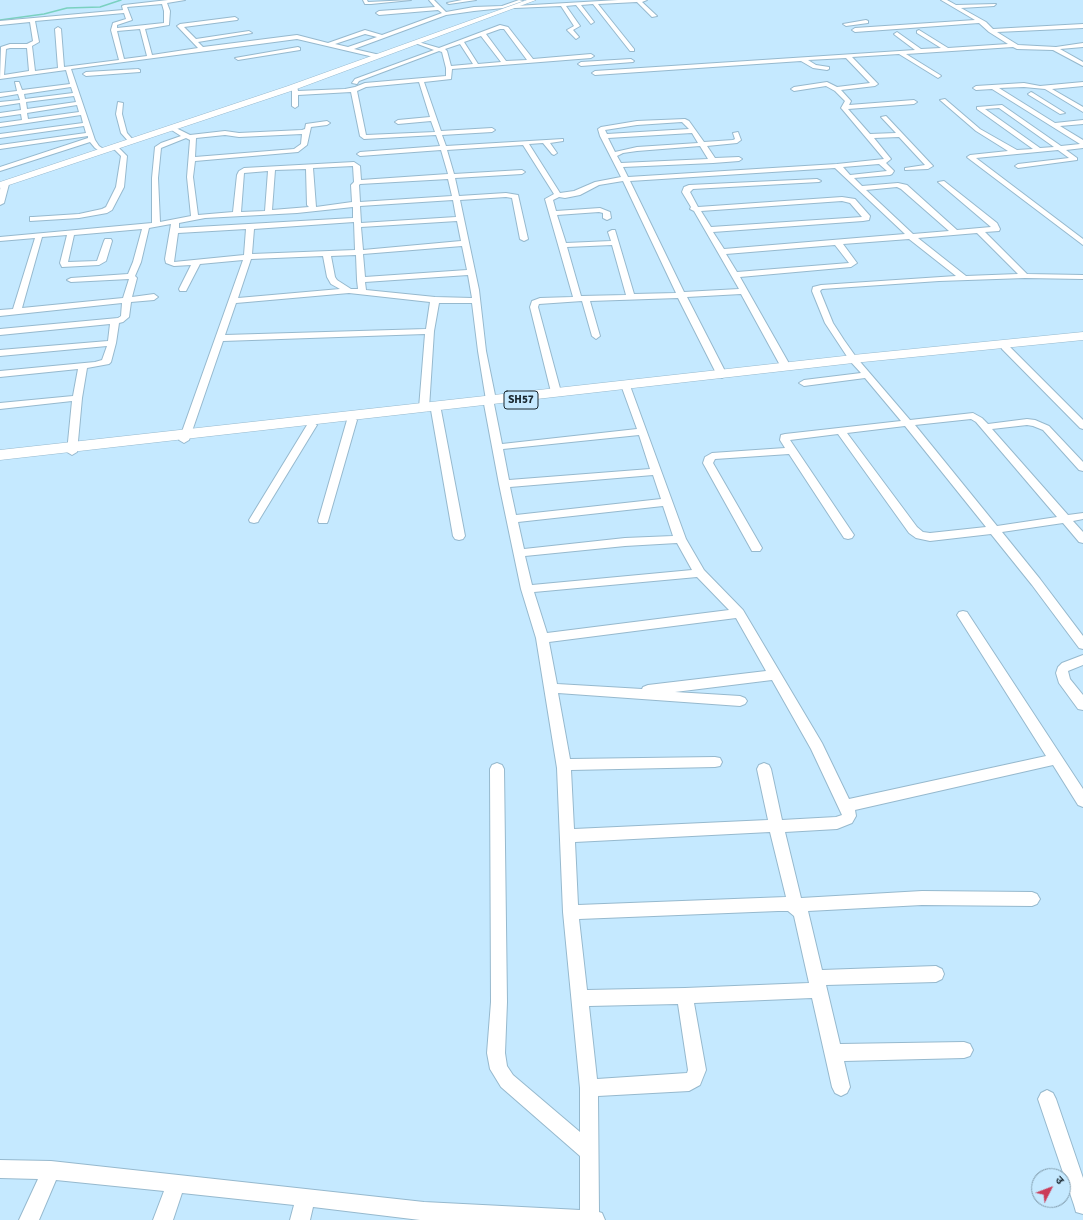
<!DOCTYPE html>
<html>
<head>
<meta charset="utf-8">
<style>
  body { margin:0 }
  #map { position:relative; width:1083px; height:1220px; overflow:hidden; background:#c5e9ff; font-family:Signika,"Noto Sans Devanagari",sans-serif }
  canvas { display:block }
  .north { position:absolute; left:1031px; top:1168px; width:40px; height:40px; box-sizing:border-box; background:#c5e9ff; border:1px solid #809bac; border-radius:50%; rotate:48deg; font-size:11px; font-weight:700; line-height:16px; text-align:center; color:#19272f }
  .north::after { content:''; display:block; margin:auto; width:14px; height:18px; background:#cb3b58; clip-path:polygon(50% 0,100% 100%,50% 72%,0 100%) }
</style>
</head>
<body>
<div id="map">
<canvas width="1083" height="1220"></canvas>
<div class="north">उ</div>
</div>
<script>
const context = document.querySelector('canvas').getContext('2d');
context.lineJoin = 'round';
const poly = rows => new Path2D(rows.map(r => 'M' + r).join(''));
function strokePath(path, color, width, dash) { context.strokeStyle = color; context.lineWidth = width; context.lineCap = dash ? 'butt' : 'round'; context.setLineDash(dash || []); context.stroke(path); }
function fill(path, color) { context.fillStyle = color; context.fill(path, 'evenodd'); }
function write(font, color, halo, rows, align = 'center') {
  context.font = font + ' Signika,sans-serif'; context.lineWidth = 4; context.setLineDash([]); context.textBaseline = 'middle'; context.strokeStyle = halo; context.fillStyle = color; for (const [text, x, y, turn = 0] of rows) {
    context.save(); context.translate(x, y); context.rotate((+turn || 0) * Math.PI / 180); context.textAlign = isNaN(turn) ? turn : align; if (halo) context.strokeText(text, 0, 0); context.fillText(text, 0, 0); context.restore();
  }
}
strokePath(poly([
  [0,20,44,14,67,8,100,7,121,0]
]), '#7ad1c0', 1.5);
const minor = poly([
  [168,0,185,0,167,3,170,11,169,25,145,29,152,55,198,48,178,27,177,26,180,24,235,17,238,19,237,20,184,27,196,39,249,31,252,33,198,42,203,47,297,35,328,43,365,30,382,35,442,13,438,10,379,15,376,13,379,11,435,7,429,0,434,0,446,12,474,7,502,6,519,0,523,1,503,8,474,11,446,15,354,49,380,55,381,56,378,58,297,39,71,69,95,140,99,146,105,150,105,152,101,152,95,148,90,142,0,171,0,167,88,138,88,136,0,149,0,145,86,133,84,126,0,138,0,134,83,123,81,115,0,127,0,123,22,120,21,114,0,117,0,113,21,110,20,103,0,106,0,102,20,100,18,94,0,97,0,93,17,91,15,82,19,82,22,90,70,84,66,70,0,79,1,47,10,44,27,44,33,41,30,22,0,25,0,21,123,10,122,6,124,5,168,0],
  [162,4,164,11,164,23,117,28,117,25,132,20,127,7,162,4],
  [124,13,126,19,113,23,111,30,119,60,64,67,61,29,58,27,55,29,58,68,35,71,32,46,39,42,35,21,124,13],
  [140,29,147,56,124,59,117,31,140,29],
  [365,34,377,37,348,47,335,44,365,34],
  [10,48,27,48,29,71,4,75,6,49,10,48],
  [71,87,73,93,25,99,24,94,71,87],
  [74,96,76,102,27,109,26,102,74,96],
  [77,105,79,112,28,119,27,113,77,105],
  [363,0,367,0,368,2,411,0,371,4,365,4,363,0],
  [462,0,476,0,449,4,447,3,462,0],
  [618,0,647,0,642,2,657,16,652,17,637,2,598,4,634,49,634,51,630,51,593,4,581,5,594,22,591,24,576,5,566,6,580,26,573,30,579,37,576,39,567,30,574,26,561,6,515,8,513,7,515,6,618,0],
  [941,0,947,0,956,5,996,4,994,6,961,8,986,22,993,29,1083,24,1083,28,997,32,1018,45,1056,47,1083,43,1083,47,1060,49,1083,62,1083,66,1053,50,1017,49,1013,47,906,54,940,75,941,76,938,78,899,54,852,57,878,84,875,86,841,90,851,101,849,105,914,100,917,102,914,104,848,109,870,134,896,133,881,117,886,116,933,166,928,169,905,170,905,168,925,165,899,137,874,138,891,159,886,163,894,171,892,174,890,175,854,178,862,186,898,183,907,185,957,230,991,227,938,182,944,181,997,223,1000,229,999,231,985,232,1027,274,1083,275,1083,279,1025,278,939,281,822,289,820,291,833,323,844,340,856,357,910,420,973,413,982,418,988,424,1027,419,1035,420,1049,426,1083,462,1083,471,1079,470,1043,430,1033,426,1027,425,992,429,1068,515,1083,513,1083,519,1073,521,1083,532,1083,543,1079,542,1063,523,1002,532,1040,579,1083,636,1083,649,1079,648,1032,585,991,534,930,541,916,538,909,533,838,434,790,440,854,535,852,538,848,539,844,538,789,454,715,459,713,463,762,548,760,551,752,551,703,463,705,457,712,453,785,448,780,440,781,435,785,434,901,421,865,378,804,386,799,383,804,380,861,373,850,361,825,323,812,291,813,287,821,285,956,276,909,239,843,244,857,263,851,267,740,277,791,367,786,370,781,367,741,294,687,297,727,375,722,378,717,375,678,298,590,301,600,336,596,339,592,336,582,301,539,304,538,307,561,392,556,395,551,392,530,307,532,301,540,298,573,297,545,199,554,194,523,145,447,150,454,174,522,170,525,172,522,174,455,178,459,196,506,193,518,195,528,239,524,241,520,239,512,198,506,197,460,200,479,290,486,351,496,400,494,404,502,444,637,429,621,385,626,382,629,383,686,539,704,570,743,610,822,743,849,799,1046,756,957,615,959,612,963,611,967,612,1083,789,1083,807,1078,805,1053,765,855,810,856,816,852,823,837,829,785,832,801,898,922,891,1032,892,1037,894,1040,899,1037,904,1032,906,922,905,808,911,822,970,936,966,942,969,944,974,942,979,936,982,826,985,840,1044,964,1042,970,1044,973,1050,970,1056,964,1058,844,1061,850,1087,847,1093,841,1096,835,1093,832,1087,812,998,694,1003,706,1070,700,1085,689,1091,598,1096,599,1212,602,1213,605,1220,420,1220,313,1207,310,1220,290,1220,294,1205,182,1193,173,1220,153,1220,164,1191,56,1180,39,1220,19,1220,38,1179,0,1178,0,1160,51,1161,424,1202,580,1210,580,1156,501,1087,490,1069,487,1053,491,1002,490,769,492,765,497,763,502,765,504,769,507,1002,505,1053,507,1066,513,1075,580,1132,580,1088,563,912,557,768,536,638,521,589,499,484,484,404,486,400,478,351,472,303,439,303,434,331,429,408,427,410,424,411,419,408,425,334,223,341,189,440,184,443,179,440,243,260,200,264,186,291,180,291,179,289,191,265,174,266,166,263,165,259,171,224,149,228,141,262,135,276,137,278,132,297,154,294,158,297,154,300,131,302,129,317,123,322,119,323,116,343,111,362,109,364,87,368,82,398,77,452,72,455,67,452,72,401,0,409,0,403,73,396,78,369,0,377,0,371,95,362,102,360,107,346,0,356,0,350,108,341,110,324,0,335,0,329,118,318,121,316,122,303,0,316,0,310,13,309,35,238,0,241,0,237,152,223,152,178,155,147,161,143,181,136,170,129,170,127,172,126,190,135,225,131,239,133,302,130,305,129,306,124,327,121,330,123,327,125,311,127,307,145,298,152,195,161,193,177,198,215,233,212,237,175,239,171,244,168,354,162,360,166,361,180,448,174,441,150,360,156,357,154,360,152,440,146,436,135,364,139,360,136,351,92,298,95,298,106,295,108,292,106,292,87,297,86,298,91,345,89,355,87,365,83,446,76,446,68,442,52,439,51,359,81,357,84,352,83,355,79,434,50,415,43,415,41,439,48,500,25,508,27,533,59,591,54,594,56,591,58,452,69,451,79,424,82,441,131,492,128,495,130,492,132,442,135,446,146,563,139,563,141,550,143,557,153,554,155,552,154,543,143,529,144,560,193,574,191,595,182,621,177,600,136,598,129,601,127,637,121,685,119,689,121,704,142,733,140,735,139,733,133,738,132,741,140,737,143,707,146,715,158,739,157,742,159,739,161,713,163,623,167,628,177,837,164,884,159,842,109,841,108,845,101,835,91,826,86,794,91,791,89,794,87,827,82,837,87,870,83,846,58,808,60,816,65,829,67,829,69,827,70,813,68,801,61,595,75,592,73,595,71,915,50,895,35,894,34,897,32,921,49,941,48,917,33,917,31,919,30,948,48,1008,44,989,32,979,23,855,32,852,30,855,28,975,20,941,0],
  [500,29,504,29,527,60,506,61,486,34,500,29],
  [481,36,501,62,478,64,464,42,481,36],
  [460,44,473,64,451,66,447,51,445,49,460,44],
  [419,82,430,117,398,120,395,122,398,124,431,121,435,132,366,135,357,91,366,87,419,82],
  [682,122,689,129,607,134,605,130,637,125,682,122],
  [692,133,698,143,637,147,615,152,608,138,692,133],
  [302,134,301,144,294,149,195,157,196,138,225,135,239,137,302,134],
  [186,138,190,140,187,177,191,216,160,222,158,178,161,148,186,138],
  [700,146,708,159,621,163,617,156,623,153,637,151,700,146],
  [879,164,887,171,850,175,843,167,879,164],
  [353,166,354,182,351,185,352,202,316,207,313,168,353,166],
  [835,168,905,234,724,249,713,232,863,221,869,220,870,216,855,199,842,197,698,207,690,192,693,189,819,182,821,181,817,179,689,185,684,187,682,192,691,207,690,209,694,211,739,289,684,292,630,181,835,168],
  [306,169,307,205,309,207,272,210,275,170,306,169],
  [268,171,265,211,241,212,244,173,268,171],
  [448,179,452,196,360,202,359,185,360,184,448,179],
  [623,181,676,293,634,294,615,230,612,230,608,232,611,241,566,243,557,215,599,212,603,213,603,218,607,220,611,218,610,212,600,208,556,211,553,200,559,197,565,198,580,195,599,185,623,181],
  [897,187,901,189,949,231,913,234,866,190,897,187],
  [453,200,456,217,361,223,360,206,453,200],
  [842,201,850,203,862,217,711,227,701,211,842,201],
  [353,207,353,218,179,228,179,223,205,218,297,213,353,207],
  [457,221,461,241,363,250,361,227,457,221],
  [354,222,355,250,252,254,254,229,354,222],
  [142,229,133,262,128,274,71,278,67,280,71,282,129,279,123,298,22,308,42,237,67,235,60,263,62,267,99,265,106,261,112,241,111,239,105,239,104,241,97,261,68,262,74,235,142,229],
  [246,229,244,255,174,262,178,233,246,229],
  [977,233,1018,274,966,276,918,238,977,233],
  [612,245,626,295,581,296,567,247,612,245],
  [835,245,849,263,737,272,726,254,835,245],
  [462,246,467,270,365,277,363,254,462,246],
  [356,255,357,280,358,289,351,289,337,280,335,277,331,256,356,255],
  [323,256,327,277,331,284,340,289,238,298,251,259,323,256],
  [468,275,472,298,435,297,366,290,365,282,468,275],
  [349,293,430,302,426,329,225,335,236,303,349,293],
  [971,419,976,422,1057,517,997,526,915,425,971,419],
  [905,426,986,527,930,533,923,532,917,527,847,433,905,426],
  [639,435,650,469,509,480,503,449,639,435],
  [653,475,661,499,516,515,510,487,653,475],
  [663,506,673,536,625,538,524,549,518,522,663,506],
  [677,543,692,570,532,585,525,556,625,546,677,543],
  [697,577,729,610,547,633,534,592,697,577],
  [736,618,766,671,648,685,643,687,642,689,557,684,549,642,736,618],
  [772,680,811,749,842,815,836,817,782,820,771,769,769,765,764,763,759,765,757,769,768,820,574,829,571,770,715,767,720,766,722,762,720,758,715,757,570,759,558,693,740,706,745,704,747,701,745,698,740,696,675,692,772,680],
  [770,832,786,897,578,905,575,842,770,832],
  [778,911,788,911,794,916,809,983,685,988,587,990,579,919,778,911],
  [678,1004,688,1070,687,1073,597,1079,589,1006,678,1004],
  [866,20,868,21,868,23,846,26,843,24,866,20],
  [298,47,300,48,300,50,238,60,235,58,298,47],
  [631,59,634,61,633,62,581,66,578,64,581,62,631,59],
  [138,69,140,70,140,72,86,76,83,74,86,72,138,69],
  [1083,82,1083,86,1052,89,1083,107,1083,112,1045,89,1024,87,999,88,1055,123,1083,120,1083,124,1060,126,1083,140,1083,148,1066,150,1077,158,1077,160,1018,168,1015,166,1018,164,1069,158,1058,150,976,158,1083,239,1083,245,968,158,967,157,970,155,1008,151,976,131,940,100,945,99,980,129,1017,150,1033,149,977,109,977,107,1002,105,1061,146,1080,144,992,89,976,90,973,88,976,86,1024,83,1040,86,1083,82],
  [999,108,1054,147,1040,148,985,109,999,108],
  [1031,92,1033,93,1065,113,1060,114,1029,95,1028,94,1031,92],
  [118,102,123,103,122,114,127,133,134,141,133,142,129,142,121,133,116,114,118,102],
  [113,146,117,146,127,156,124,187,112,210,107,213,79,218,30,221,30,217,33,217,79,214,102,209,106,207,116,187,121,156,113,148,113,146],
  [5,182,9,184,4,203,0,205,0,190,1,184,5,182],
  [1005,344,1008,345,1083,420,1083,429,1080,428,1002,349,1001,347,1005,344],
  [436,407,441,410,465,536,463,539,459,540,455,539,453,536,431,410,436,407],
  [352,417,357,420,328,521,327,523,319,523,318,521,347,420,352,417],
  [312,422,317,425,259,520,258,522,254,523,250,522,249,520,307,425,312,422],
  [1083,655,1083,665,1068,671,1070,679,1083,695,1083,710,1078,709,1059,683,1056,673,1058,667,1062,663,1083,655],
  [1047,1090,1053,1093,1056,1099,1083,1178,1083,1214,1076,1212,1074,1205,1038,1099,1041,1093,1047,1090]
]);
const tertiary = poly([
  [527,0,536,0,294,90,0,188,0,182,288,86,527,0]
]);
const primary = poly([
  [1083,332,1083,340,853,363,0,460,0,450,853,355,1083,332]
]);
strokePath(minor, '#96b9ce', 2);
strokePath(tertiary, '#96b9ce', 1);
strokePath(primary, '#96b9ce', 1);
fill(minor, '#fff');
fill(tertiary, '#fff');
fill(primary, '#fff');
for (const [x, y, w] of [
  [521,400,34]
]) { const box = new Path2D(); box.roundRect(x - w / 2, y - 9, w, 18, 3); context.fillStyle = '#c5e9ff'; context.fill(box); strokePath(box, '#19272f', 1); }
write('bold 11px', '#19272f', null, [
  ["SH57",521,400]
]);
</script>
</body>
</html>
